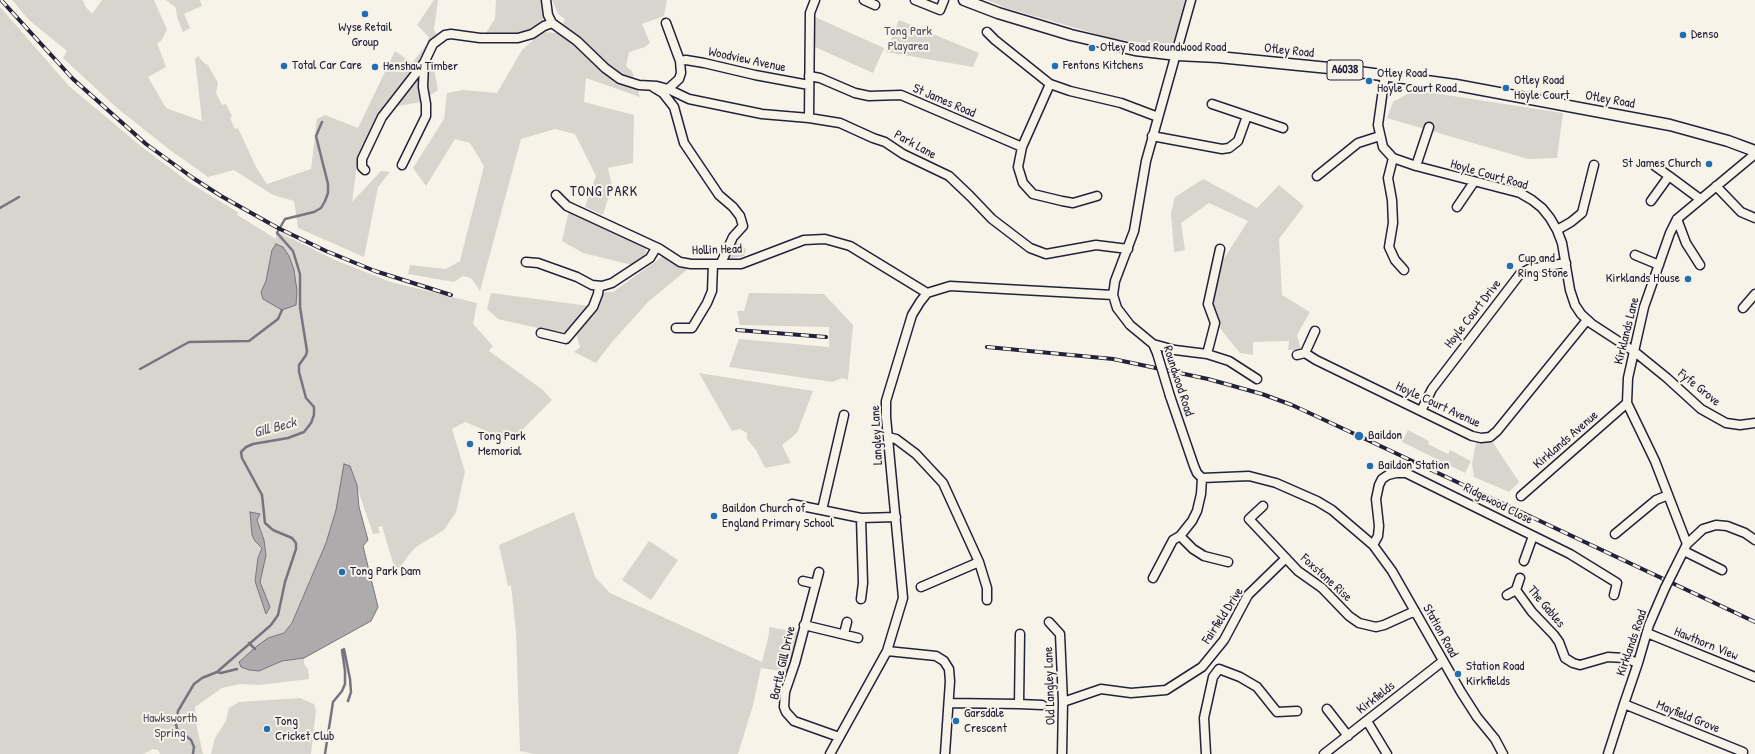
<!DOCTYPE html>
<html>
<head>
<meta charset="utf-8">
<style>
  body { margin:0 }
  canvas { display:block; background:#f7f3e8 }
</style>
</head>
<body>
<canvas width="1755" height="754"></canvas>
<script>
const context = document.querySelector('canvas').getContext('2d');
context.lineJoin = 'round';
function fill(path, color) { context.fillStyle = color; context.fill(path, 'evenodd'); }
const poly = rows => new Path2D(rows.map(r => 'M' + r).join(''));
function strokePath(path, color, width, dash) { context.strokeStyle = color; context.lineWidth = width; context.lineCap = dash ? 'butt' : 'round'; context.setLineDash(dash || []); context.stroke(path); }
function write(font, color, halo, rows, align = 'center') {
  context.font = font + ' "Patrick Hand",sans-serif'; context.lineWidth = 4; context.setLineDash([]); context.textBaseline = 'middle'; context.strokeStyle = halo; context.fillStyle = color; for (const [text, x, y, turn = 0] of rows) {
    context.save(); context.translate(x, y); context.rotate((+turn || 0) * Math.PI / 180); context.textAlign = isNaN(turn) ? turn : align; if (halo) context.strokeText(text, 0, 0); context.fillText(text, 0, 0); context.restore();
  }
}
fill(poly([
  [12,0,83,0,85,6,92,14,102,0,154,0,167,30,161,41,157,43,166,67,148,77,166,108,202,121,195,59,198,56,204,63,208,65,218,83,216,93,222,105,226,104,232,116,230,118,235,129,238,128,256,167,267,184,311,169,317,119,325,115,358,128,395,51,412,63,427,44,429,37,417,25,434,0,438,0,434,29,438,39,418,66,434,69,438,90,421,102,392,107,357,164,352,202,381,171,390,172,378,187,364,257,298,228,294,201,273,195,234,170,208,177,170,150,117,108,63,58,67,51,29,20],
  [166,0,200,0,202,6,184,14,190,28,183,32,177,17,176,8],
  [496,0,542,0,543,19,536,27,517,34,485,34,495,19],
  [552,0,667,0,664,16,642,24,650,43,645,47,629,52,626,66,632,71,640,97,586,78,584,102,634,115,633,163,608,168,612,186,603,215,585,207,596,176,575,134,555,129,521,139,480,291,471,278,463,276,454,282,408,274,410,265,446,269,460,261,484,166,470,143,455,139,426,186,413,168,444,119,447,93,463,90,497,93,522,50,542,32,558,33,565,19,558,14],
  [987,0,1189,0,1177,47,1114,39,1006,8],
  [0,7,69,86,142,147,190,183,239,213,236,214,276,239,276,231,335,260,391,282,477,303,473,324,493,346,489,351,543,390,552,400,518,434,501,437,465,422,452,429,465,472,456,512,444,530,416,547,408,556,396,573,382,526,378,527,380,533,373,534,350,466,326,543,292,623,284,633,268,638,240,662,274,665,282,661,304,658,304,664,308,669,309,679,259,685,240,684,222,688,195,707,197,728,203,754,160,754,158,750,153,749,143,754,0,754],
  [815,17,884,48,873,73,815,47],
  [899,20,979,53,973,67,886,52],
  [1414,90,1563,113,1557,158,1528,159,1387,118,1393,102],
  [1203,179,1257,208,1279,185,1304,206,1279,239,1282,295,1310,312,1297,335,1301,350,1288,350,1289,341,1253,342,1253,355,1240,353,1218,326,1212,299,1223,260,1248,221,1209,203,1181,223,1185,250,1174,252,1171,213,1175,197],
  [569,211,646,247,646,253,643,256,643,259,632,265,583,253,562,241],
  [734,240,746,249,744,256,726,259],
  [663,256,689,268,648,302,612,342,596,363,574,352,580,347,576,334,595,309,604,292,613,292],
  [491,293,589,306,568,332,551,331,498,319,487,309],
  [749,293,824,294,853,325,848,380,842,378,833,382,729,367,739,339,829,347,829,327,740,325,737,311,744,311],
  [699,373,813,391,797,433,782,445,791,463,765,468,756,450,747,439,747,433,740,429,732,431],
  [1408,430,1429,441,1428,444,1448,454,1450,450,1471,461,1465,473,1402,442],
  [1492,441,1519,482,1509,492,1474,477,1472,464,1476,443],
  [574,512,595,577,610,593,762,662,769,634,769,627,798,632,787,672,761,668,753,705,738,754,534,754,520,751,516,632,511,585,508,586,499,545],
  [649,541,678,560,651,600,622,580],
  [300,698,314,704,316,710,311,754,211,754,215,738,226,721,229,708,239,702]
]), '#d8d5cf');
const water = poly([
  [276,244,283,247,289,256,294,270,297,291,296,305,282,310,263,299,261,292,266,281,272,250,276,244],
  [344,464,350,466,357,485,359,507,368,540,363,546,378,607,371,621,304,658,282,661,259,671,249,670,241,667,239,662,257,646,268,638,284,633,292,623,326,543,336,510,344,464],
  [250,512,260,514,257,520,264,540,266,555,260,582,270,607,266,614,255,581,258,558,262,548,255,541,252,535,250,512]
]);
fill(water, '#aeabad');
strokePath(water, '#76747f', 1);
strokePath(poly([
  [0,208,19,197],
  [140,369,189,342,249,341,278,319,282,310],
  [249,643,255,649],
  [344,649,350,679,351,692,348,701],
  [217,672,271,625,278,615,285,582,296,549,296,543,292,538,273,530,265,523,262,495,242,458,241,452,246,447,253,444,288,438,304,432,311,423,314,415,314,407,306,398,299,372,299,365,306,355,307,351,300,307,300,274,293,251,277,233,285,219,314,212,321,208,325,201,328,193,328,184,316,136,322,122],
  [193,754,194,747,191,740,177,729,176,724,178,711,194,684,202,678,217,672,221,673,237,669],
  [325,754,333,702,342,691,345,684,345,671,342,650]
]), '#76747f', 2.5);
const minor = poly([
  [546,0,548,15,552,23],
  [864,0,875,5],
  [915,0,940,10,944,0],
  [987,32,995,40,1050,84,1070,91,1121,103,1158,117],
  [680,61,686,60,704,63,755,75,809,85],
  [1385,75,1378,125,1383,147,1393,158,1416,166,1520,193,1532,200,1542,208,1550,218,1557,230,1562,243,1570,290,1575,305,1581,314,1592,324,1635,352,1667,378,1701,409,1726,423,1740,425,1755,423],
  [809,76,820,78,855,93,869,96,901,95,1022,147],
  [1050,84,1022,147,1018,167,1023,183,1033,194,1062,201,1073,203,1097,196],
  [653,87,663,93,674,107,684,143,719,195,733,207,740,216,743,226,733,237,721,263],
  [668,89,689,99,762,114,809,118,840,123,873,138,885,142,903,154,949,176,970,196,992,219,1030,248,1046,254,1096,245,1128,249],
  [1212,104,1283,128],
  [809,118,810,13,815,0],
  [1152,136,1222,149,1229,148,1238,141,1247,116],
  [1393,158,1388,178,1392,200,1393,223,1389,247,1395,260,1404,270],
  [402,165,426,116,426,104,423,87,424,63,433,44,445,35,451,34,480,38,518,38,532,34,544,26,552,23,577,41,605,68,620,79,639,85,657,86,668,89,679,79,681,73,680,61,666,23],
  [1416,166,1429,127],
  [1655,166,1669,176],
  [365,170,362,167,362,159,382,117,424,63],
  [1317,176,1358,143,1380,136],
  [1716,186,1741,212,1755,218],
  [556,195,567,206,660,249,680,262,691,264,741,264,804,240,825,239,850,246,927,293],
  [1651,201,1669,176,1700,199],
  [1457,207,1474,182],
  [1677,219,1686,243,1700,265],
  [1557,230,1571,222,1582,213,1594,165],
  [1635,255,1659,265],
  [526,262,538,263,577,277,592,285,602,286,612,283,650,258,656,248],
  [1743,308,1755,294],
  [676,328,692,328,707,303,712,291,713,264],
  [541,333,566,339,593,307,598,294,599,286],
  [1153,344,1175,350,1207,354,1229,361,1257,379],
  [1157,353,1153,344,1130,325,1117,308,1113,295,1115,281,1134,231,1146,161,1191,0],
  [1305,353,1316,360,1472,436,1481,438,1490,437,1497,431,1587,320],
  [1207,354,1215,323,1208,304,1220,249],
  [1297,355,1305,353,1315,331],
  [1170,396,1194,466,1197,473,1202,478,1249,476,1276,483,1317,501,1332,510,1373,545,1392,571,1461,692,1477,717,1495,739,1503,754],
  [1421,411,1432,389,1520,274,1529,269,1566,263],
  [888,437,896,439,916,454,943,483,979,562,987,588,987,600],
  [1521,496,1627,403],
  [792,504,861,518,896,517],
  [1263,506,1249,519,1298,571,1322,588,1349,616,1359,623,1376,627,1384,625,1415,611],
  [822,510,844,415],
  [1615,534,1656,500,1668,495],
  [1180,536,1193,549,1204,556,1228,562],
  [1687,544,1655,461,1627,403,1628,378,1644,307,1670,233,1677,219,1755,154],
  [1373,545,1378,536,1379,526,1376,499,1379,485,1382,479,1388,475,1396,473,1406,473,1570,554,1617,583,1614,595],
  [1684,551,1722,570],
  [1524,561,1533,536],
  [819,572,795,663,785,692,784,707,786,712,794,721,839,737],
  [1673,572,1687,544,1703,529,1716,525,1727,526,1745,533,1755,540],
  [1153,578,1173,540,1180,536,1192,521,1197,511,1201,494,1202,478],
  [803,581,816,584],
  [921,587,979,562],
  [1516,590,1532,612,1554,635,1559,642,1565,658,1573,663,1580,665,1608,657,1624,658,1638,663],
  [1507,595,1516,590,1520,578],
  [861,599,863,583,861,518],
  [1049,622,1060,634,1063,702,1062,754],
  [804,625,858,638],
  [1647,633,1755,677],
  [844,634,847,622],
  [887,651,936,656,944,661,949,669,950,681,945,754],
  [1063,702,1101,689,1131,693,1166,690,1202,667,1224,640,1248,595,1286,558],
  [949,703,1019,704,1020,634],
  [1019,704,1042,705],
  [1624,704,1743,752],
  [1327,709,1348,736],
  [1367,721,1387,754],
  [830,754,887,651,903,598,886,417,886,401,912,315,920,302,927,293,950,286,1113,295],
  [1206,754,1204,718,1213,677,1219,669,1240,677,1257,687,1277,712,1297,711],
  [1324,754,1443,661],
  [1608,754,1624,704,1638,663,1649,625,1665,588]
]);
const major = poly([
  [964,0,998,13,1071,35,1135,50,1177,55,1218,57,1329,68,1456,85,1670,125,1728,141,1755,151]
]);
strokePath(minor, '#22223b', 11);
strokePath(major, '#22223b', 13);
strokePath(minor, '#f7f3e8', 8);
strokePath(major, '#f7f3e8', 10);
const rail = poly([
  [1,0,73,79,146,144,193,178,221,196,278,228,326,251,375,271,451,295],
  [737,330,826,337],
  [987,347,1113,359,1208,379,1262,394,1292,405,1359,436,1755,622]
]);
strokePath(rail, '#22223b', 4);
strokePath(rail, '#f7f3e8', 2.5, [8]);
const minorBridge = poly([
  [1157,353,1170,396],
  [1665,588,1673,572]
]);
strokePath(minorBridge, '#22223b', 11, []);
strokePath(minorBridge, '#f7f3e8', 8);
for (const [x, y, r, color] of [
  [365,14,4,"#1f6fb2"],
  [1683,35,4,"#1f6fb2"],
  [1092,48,4,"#1f6fb2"],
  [284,66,4,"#1f6fb2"],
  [1055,66,4,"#1f6fb2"],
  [375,67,4,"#1f6fb2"],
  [1369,81,4,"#1f6fb2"],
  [1506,88,4,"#1f6fb2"],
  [1709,164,4,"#1f6fb2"],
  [1510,266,4,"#1f6fb2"],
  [1688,279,4,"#1f6fb2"],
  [1359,436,5,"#1f6fb2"],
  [470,444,4,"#1f6fb2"],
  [1370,466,4,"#1f6fb2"],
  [714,516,4,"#1f6fb2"],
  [342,572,4,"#1f6fb2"],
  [1458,674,4,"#1f6fb2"],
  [956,721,4,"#1f6fb2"],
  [267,729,4,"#1f6fb2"]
]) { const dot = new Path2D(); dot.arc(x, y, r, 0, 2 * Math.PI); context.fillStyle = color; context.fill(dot); strokePath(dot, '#f7f3e8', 1.5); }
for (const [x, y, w] of [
  [1345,70,36]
]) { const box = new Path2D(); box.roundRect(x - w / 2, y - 10, w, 20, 3); context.fillStyle = '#f7f3e8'; context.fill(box); strokePath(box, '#22223b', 1); }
write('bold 12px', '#22223b', null, [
  ["A6038",1345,70]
]);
write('13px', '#22223b', '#f7f3e8', [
  ["Wyse Retail",365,28,"center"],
  ["Group",365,43,"center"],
  ["Denso",1691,35],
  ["Otley Road Roundwood Road",1100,48],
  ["Total Car Care",292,66],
  ["Fentons Kitchens",1063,66],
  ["Henshaw Timber",383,67],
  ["Otley Road",1377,74],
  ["Hoyle Court Road",1377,89],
  ["Otley Road",1514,81],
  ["Hoyle Court",1514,96],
  ["St James Church",1701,164,"right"],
  ["Cup and",1518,259],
  ["Ring Stone",1518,274],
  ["Kirklands House",1680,279,"right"],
  ["Baildon",1368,436],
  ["Tong Park",478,437],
  ["Memorial",478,452],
  ["Baildon Station",1378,466],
  ["Baildon Church of",722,509],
  ["England Primary School",722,524],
  ["Tong Park Dam",350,572],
  ["Station Road",1466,667],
  ["Kirkfields",1466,682],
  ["Garsdale",964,714],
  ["Crescent",964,729],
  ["Tong",275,722],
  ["Cricket Club",275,737]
], 'left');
write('13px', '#504f60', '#f7f3e8', [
  ["Tong Park",908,32],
  ["Playarea",908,47],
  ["Hawksworth",170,719],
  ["Spring",170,734]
]);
write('13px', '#22223b', '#f7f3e8', [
  ["Otley Road",1289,51,6],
  ["Woodview Avenue",747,60,12],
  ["Otley Road",1610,100,10],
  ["St James Road",944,101,23],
  ["Park Lane",915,145,29],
  ["Hoyle Court Road",1489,175,16],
  ["Hollin Head",717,250,-2],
  ["Hoyle Court Drive",1473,314,-52],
  ["Kirklands Lane",1627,331,-76],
  ["Roundwood Road",1178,381,72],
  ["Fyfe Grove",1699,388,39],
  ["Hoyle Court Avenue",1438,405,25],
  ["Langley Lane",877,435,-93],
  ["Kirklands Avenue",1566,440,-41],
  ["Ridgewood Close",1498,504,27],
  ["Foxstone Rise",1326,578,42],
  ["The Gables",1546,607,50],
  ["Fairfield Drive",1223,616,-57],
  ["Station Road",1440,631,61],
  ["Kirklands Road",1632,643,-71],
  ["Hawthorn View",1706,644,22],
  ["Bartle Gill Drive",783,663,-77],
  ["Old Langley Lane",1050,686,-92],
  ["Kirkfields",1376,698,-38],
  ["Mayfield Grove",1688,717,22]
]);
context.letterSpacing = '1px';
write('14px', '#22223b', '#f7f3e8', [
  ["TONG PARK",604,192]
]);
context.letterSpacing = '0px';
write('italic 14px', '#535263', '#f7f3e8', [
  ["Gill Beck",275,428,-15]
]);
</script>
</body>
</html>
